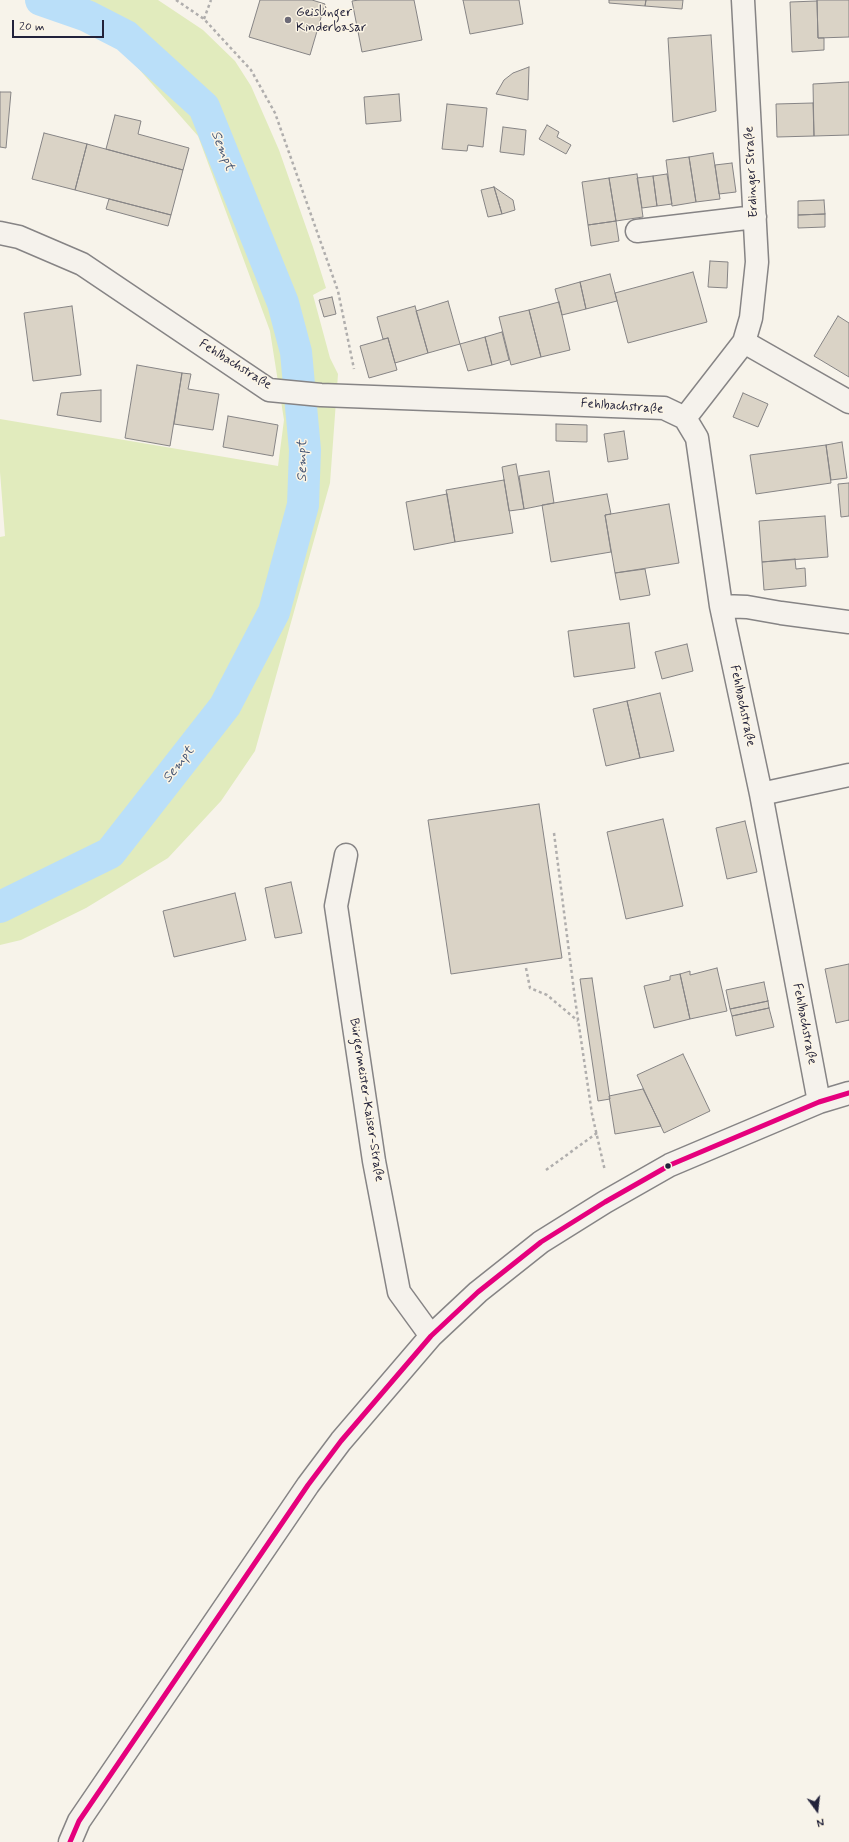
<!DOCTYPE html>
<html>
<head>
<meta charset="utf-8">
<style>
  body { margin:0 }
  #map { position:relative; width:849px; height:1842px; overflow:hidden; background:#f7f3ea; font-family:Mynerve,sans-serif }
  canvas { display:block }
  .north { position:absolute; left:797px; top:1790px; width:40px; height:40px; -webkit-text-stroke:3px #fcf5e5; paint-order:stroke; rotate:165deg; font-size:11px; font-weight:700; line-height:16px; text-align:center; color:#22223b }
  .north::after { content:''; display:block; margin:auto; width:14px; height:18px; background:#22223b; clip-path:polygon(50% 0,100% 100%,50% 72%,0 100%) }
  .scale { position:absolute; left:12px; top:20px; width:92px; height:18px; box-sizing:border-box; border:2px solid #22223b; border-top:0; padding-left:5px; font-size:12px; line-height:14px; white-space:nowrap; color:#22223b; -webkit-text-stroke:3px #fcf5e5; paint-order:stroke }
</style>
</head>
<body>
<div id="map">
<canvas width="849" height="1842"></canvas>
<div class="north">N</div>
<div class="scale">20 m</div>
</div>
<script>
const context = document.querySelector('canvas').getContext('2d');
context.lineJoin = 'round';
function fill(path, color) { context.fillStyle = color; context.fill(path, 'evenodd'); }
const poly = rows => new Path2D(rows.map(r => 'M' + r).join(''));
function strokePath(path, color, width, dash) { context.strokeStyle = color; context.lineWidth = width; context.lineCap = dash ? 'butt' : 'round'; context.setLineDash(dash || []); context.stroke(path); }
function write(font, color, halo, rows, align = 'center') {
  context.font = font + ' Mynerve,sans-serif'; context.lineWidth = 3; context.setLineDash([]); context.textBaseline = 'middle'; context.strokeStyle = halo; context.fillStyle = color; for (const [text, x, y, turn = 0] of rows) {
    context.save(); context.translate(x, y); context.rotate((+turn || 0) * Math.PI / 180); context.textAlign = isNaN(turn) ? turn : align; if (halo) context.strokeText(text, 0, 0); context.fillText(text, 0, 0); context.restore();
  }
}
fill(poly([
  [31,0,158,0,203,30,235,61,251,86,279,150,313,247,326,288,313,295,330,358,338,374,330,483,255,751,221,801,168,858,86,908,21,940,0,945,0,537,5,536,0,472,0,419,278,466,284,420,270,331,198,136,122,50]
]), '#e1ebbd');
strokePath(poly([
  [0,907,110,853,225,706,274,612,303,505,305,450,296,352,283,303,204,107,126,36,87,16,41,0]
]), '#badff9', 32);
const building = poly([
  [260,0,312,0,325,4,310,55,249,37,260,0],
  [359,0,414,0,422,40,362,52,352,1,359,0],
  [463,0,519,0,523,24,470,34,463,0],
  [609,0,646,0,645,6,609,3,609,0],
  [646,0,683,0,682,9,645,6,646,0],
  [817,0,849,0,849,37,818,38,817,0],
  [817,1,818,38,824,38,824,50,792,52,790,2,817,1],
  [711,35,716,111,673,122,668,38,711,35],
  [529,67,528,100,496,94,504,80,513,73,529,67],
  [849,82,849,135,814,136,813,84,849,82],
  [0,92,11,92,6,148,0,147,0,92],
  [399,94,401,121,366,124,364,97,399,94],
  [813,103,814,136,777,137,776,104,813,103],
  [447,104,487,108,483,147,468,145,467,151,442,149,447,104],
  [115,115,141,121,138,134,189,148,183,170,106,149,115,115],
  [547,125,559,132,557,137,571,145,566,154,539,139,547,125],
  [503,127,526,130,524,155,500,152,503,127],
  [44,133,87,144,75,190,32,179,44,133],
  [87,144,183,170,171,215,75,190,87,144],
  [713,153,720,199,696,202,689,157,713,153],
  [689,157,696,202,672,206,666,160,689,157],
  [732,163,736,192,719,194,715,165,732,163],
  [637,174,643,217,616,221,609,178,637,174],
  [667,174,672,204,657,206,653,176,667,174],
  [653,176,657,206,642,208,637,178,653,176],
  [609,178,616,221,588,225,582,182,609,178],
  [494,187,502,214,488,217,481,190,494,187],
  [494,187,513,200,515,210,502,214,494,187],
  [109,199,171,215,168,226,106,209,109,199],
  [824,200,825,214,798,215,798,201,824,200],
  [825,214,825,227,798,228,798,215,825,214],
  [616,221,619,241,591,246,588,225,616,221],
  [710,261,728,262,727,288,708,287,710,261],
  [693,272,707,322,628,343,615,293,693,272],
  [610,274,617,301,586,309,580,282,610,274],
  [580,282,586,309,562,315,555,289,580,282],
  [332,297,336,314,324,317,319,300,332,297],
  [448,301,460,344,428,353,416,311,448,301],
  [559,302,570,350,541,357,529,310,559,302],
  [72,306,81,375,33,381,24,313,72,306],
  [415,306,428,353,395,363,388,338,383,339,377,317,415,306],
  [529,310,541,357,511,365,499,317,529,310],
  [838,316,849,323,849,377,814,356,838,316],
  [502,332,509,360,492,365,485,337,502,332],
  [485,337,492,365,468,371,460,344,485,337],
  [388,338,397,370,369,378,360,346,388,338],
  [137,365,182,373,170,446,125,438,137,365],
  [182,373,191,374,188,389,219,394,213,430,174,424,182,373],
  [101,390,101,422,57,415,61,393,101,390],
  [743,393,768,404,758,427,733,417,743,393],
  [228,416,278,425,273,456,223,447,228,416],
  [556,424,587,425,587,442,556,441,556,424],
  [624,431,628,459,608,462,604,434,624,431],
  [842,442,847,478,831,480,826,445,842,442],
  [826,445,831,483,756,494,750,455,826,445],
  [516,464,524,509,509,511,502,467,516,464],
  [549,471,554,503,524,509,519,476,549,471],
  [504,480,513,533,455,542,446,490,504,480],
  [849,483,849,516,841,517,838,484,849,483],
  [447,494,455,542,414,550,406,502,447,494],
  [607,494,611,514,605,515,611,552,551,562,542,505,607,494],
  [669,504,679,563,615,573,605,515,669,504],
  [825,516,828,557,762,562,759,521,825,516],
  [795,559,796,569,805,568,806,586,764,590,762,562,795,559],
  [645,569,650,595,620,600,615,573,645,569],
  [629,623,635,668,574,677,568,631,629,623],
  [687,644,693,671,662,679,655,652,687,644],
  [660,693,674,751,640,758,627,701,660,693],
  [627,701,640,758,606,766,593,709,627,701],
  [539,804,562,958,451,974,428,820,539,804],
  [663,819,683,906,626,919,607,832,663,819],
  [745,821,757,872,727,879,716,828,745,821],
  [291,882,302,933,275,938,265,888,291,882],
  [235,893,246,940,174,957,163,911,235,893],
  [849,964,849,1021,849,1020,836,1023,825,969,849,964],
  [717,968,727,1011,690,1019,680,974,690,971,690,975,717,968],
  [680,974,690,1019,654,1028,644,986,670,980,670,976,680,974],
  [592,978,610,1099,598,1101,580,979,592,978],
  [764,982,768,1001,730,1009,726,990,764,982],
  [768,1001,769,1008,732,1016,730,1009,768,1001],
  [769,1008,774,1027,736,1036,732,1016,769,1008],
  [683,1054,710,1111,664,1133,637,1075,683,1054],
  [643,1089,661,1126,615,1134,609,1096,643,1089]
]);
fill(building, '#dad3c6');
strokePath(building, '#868485', 1);
const minor = poly([
  [637,231,755,217],
  [0,233,19,237,82,264,269,390,321,395,664,408,685,418,697,438,721,606,761,794,819,1102],
  [744,342,849,402],
  [685,418,744,342,751,318,757,262,743,0],
  [721,606,747,607,781,613,849,622],
  [761,794,849,775],
  [346,855,336,906,374,1161,399,1292,431,1336],
  [70,1842,79,1821,308,1485,341,1441,431,1336,478,1292,541,1242,605,1202,670,1165,819,1102,849,1093]
]);
strokePath(minor, '#868485', 25);
strokePath(poly([
  [176,0,204,19,251,70,275,113,338,291,354,369],
  [204,19,211,0],
  [554,833,575,999,592,1114,605,1171],
  [526,968,530,988,547,995,578,1021],
  [546,1170,597,1133]
]), '#b0aead', 2.5, [3, 3]);
strokePath(minor, '#f5f2ec', 22);
strokePath(poly([
  [70,1842,79,1821,308,1485,341,1441,431,1336,478,1292,541,1242,605,1202,670,1165,819,1102,849,1093]
]), '#e5007d', 5);
for (const [x, y, r, color] of [
  [288,20,4,"#6d6b78"],
  [668,1166,3.5,"#22223b"]
]) { const dot = new Path2D(); dot.arc(x, y, r, 0, 2 * Math.PI); context.fillStyle = color; context.fill(dot); strokePath(dot, '#fcf5e5', 1.5); }
write('13px', '#22223b', '#fcf5e5', [
  ["Geislinger",296,13],
  ["Kinderbasar",296,28]
], 'left');
write('13px', '#22223b', '#fcf5e5', [
  ["Erdinger Straße",752,172,-93],
  ["Fehlbachstraße",235,365,32],
  ["Fehlbachstraße",622,407,4],
  ["Fehlbachstraße",742,706,78],
  ["Fehlbachstraße",804,1024,79],
  ["Bürgermeister-Kaiser-Straße",366,1100,81]
]);
write('italic 14px', '#485876', '#fcf5e5', [
  ["Sempt",222,151,68],
  ["Sempt",303,461,-90],
  ["Sempt",179,765,-52]
]);
</script>
</body>
</html>
